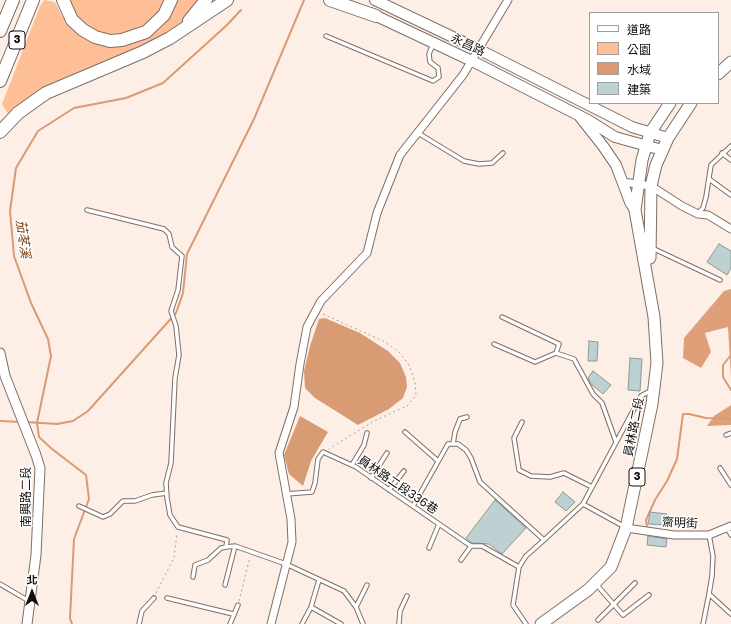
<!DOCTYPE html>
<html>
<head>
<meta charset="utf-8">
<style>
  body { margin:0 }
  #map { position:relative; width:731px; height:624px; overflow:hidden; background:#feefe6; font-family:"Golos Text","Noto Sans TC",sans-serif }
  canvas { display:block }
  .legend { position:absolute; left:589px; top:12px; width:130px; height:92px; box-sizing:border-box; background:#fff; border:1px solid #a19f9d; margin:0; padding:5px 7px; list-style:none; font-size:12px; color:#130e0b }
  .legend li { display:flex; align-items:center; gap:8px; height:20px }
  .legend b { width:20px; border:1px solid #a19f9d }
  .north { position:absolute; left:12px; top:572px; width:40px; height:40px; -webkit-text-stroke:3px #fff; paint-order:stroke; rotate:0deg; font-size:11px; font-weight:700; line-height:16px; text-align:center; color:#130e0b }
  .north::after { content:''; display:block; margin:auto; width:14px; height:18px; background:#130e0b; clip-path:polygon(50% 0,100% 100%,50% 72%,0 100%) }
</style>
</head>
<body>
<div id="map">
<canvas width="731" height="624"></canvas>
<ul class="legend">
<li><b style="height:5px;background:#fff"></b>道路</li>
<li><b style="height:11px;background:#febf97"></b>公園</li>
<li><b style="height:11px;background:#d99b73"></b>水域</li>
<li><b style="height:11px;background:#bed1d2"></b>建築</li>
</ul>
<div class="north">北</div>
</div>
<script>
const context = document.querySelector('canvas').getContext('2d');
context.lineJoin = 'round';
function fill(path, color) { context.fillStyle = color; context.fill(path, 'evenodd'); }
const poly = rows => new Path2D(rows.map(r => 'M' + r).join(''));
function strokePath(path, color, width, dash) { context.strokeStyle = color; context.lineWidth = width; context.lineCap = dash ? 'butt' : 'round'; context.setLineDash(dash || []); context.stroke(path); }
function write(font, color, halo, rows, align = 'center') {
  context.font = font + ' "Golos Text","Noto Sans TC",sans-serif'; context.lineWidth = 3; context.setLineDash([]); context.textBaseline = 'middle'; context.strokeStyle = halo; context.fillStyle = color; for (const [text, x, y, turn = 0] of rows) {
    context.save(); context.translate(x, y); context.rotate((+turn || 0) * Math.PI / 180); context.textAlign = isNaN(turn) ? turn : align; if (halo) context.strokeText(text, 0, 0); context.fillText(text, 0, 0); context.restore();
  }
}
fill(poly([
  [44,0,55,2,63,18,82,37,95,43,109,46,128,44,145,39,163,26,176,0,201,0,183,21,151,42,47,88,8,114,2,104,40,6],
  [68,0,165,0,159,13,150,23,131,33,107,36,96,33,76,18]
]), '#febf97');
fill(poly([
  [731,289,731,378,728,327,705,333,711,352,701,368,683,358,684,338,724,291],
  [731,405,731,425,707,426,714,416]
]), '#dfa079');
fill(poly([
  [325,318,360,333,388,351,400,363,406,377,407,387,403,398,389,409,358,425,315,398,305,388,304,371,310,346,319,319],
  [300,416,328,432,311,461,303,486,289,474,284,455]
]), '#d99b73');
strokePath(poly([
  [731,355,723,365,723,377,731,390],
  [0,421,20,422],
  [26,422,57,424,73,421,88,411,176,313,183,293,187,254,254,119,304,0],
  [647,527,646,520,655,500,667,481,677,459,683,414,689,414,706,418,731,419],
  [72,624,70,618,74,539,89,499,86,475,52,449,39,437,37,423,51,356,48,339,31,303,14,256,10,211,16,168,38,131,74,108,126,98,163,83,227,25,241,10]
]), '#d99b73', 2);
const building = poly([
  [719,244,731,251,731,268,727,275,707,262,719,244],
  [589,341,598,342,597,361,588,361,589,341],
  [630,358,642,359,640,391,628,390,630,358],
  [593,371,611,385,603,394,591,384,588,378,593,371],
  [563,492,575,502,566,511,555,502,563,492],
  [495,500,526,528,502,554,489,544,472,543,466,538,495,500],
  [650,512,667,514,666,525,648,524,650,512],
  [648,536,667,539,666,547,647,545,648,536]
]);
fill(building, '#bed1d2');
strokePath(building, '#889a9a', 1);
const service = poly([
  [326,36,433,81,439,77,438,68,430,62,429,54,433,44],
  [418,133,464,161,479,164,492,163,503,153],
  [722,153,731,160],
  [709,179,731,195],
  [87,210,164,229,169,234,172,247,182,256,178,290,171,311,176,326,179,355,175,378,171,463,166,483,167,498,170,515,178,527,227,540,226,547,221,548,208,560,195,565,193,577],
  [698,213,703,208,706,197,711,165,731,146],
  [652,248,720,280],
  [502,317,559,344,556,353],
  [494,344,535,362,556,353,574,359,593,394,602,403,616,442],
  [522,422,514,438,519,470,531,476,550,477,564,473,592,487],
  [405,432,438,461],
  [726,435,731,433],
  [453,444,455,432,460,419,467,417],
  [352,465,364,445,367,433],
  [720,468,731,485],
  [371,478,387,453],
  [389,490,404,471],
  [286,494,312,492,315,483,318,459,323,452,356,467,471,546,482,546,519,567],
  [583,504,641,396,652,390],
  [79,506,103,517,110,514,123,501,135,501,152,495,167,493],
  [413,506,448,444,458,444,466,450,471,458,480,482,544,540,583,504,625,527],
  [727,528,731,535],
  [709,535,713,556,712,576,709,594,731,614],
  [226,547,235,546,286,564,344,591,356,607,363,624],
  [429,548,439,524],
  [461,560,471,546],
  [0,584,29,601],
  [596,584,623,615,649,595],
  [225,585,235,546],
  [167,598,233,614],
  [311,607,341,624],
  [356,607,367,585],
  [598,620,635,583],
  [139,624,142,611,154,598],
  [230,624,238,605],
  [302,624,311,607,319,580],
  [399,624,400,611,407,596],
  [526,624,513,605,519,567,526,556,544,540],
  [703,624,709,594]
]);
const minor = poly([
  [623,182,651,186,682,206,698,214,708,215,731,229],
  [626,528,674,535,709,535,731,526],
  [271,624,292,542,291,519,279,453,294,407,300,364,307,327,321,301,367,253,377,213,400,155,463,75,508,0]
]);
const tertiary = poly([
  [0,353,5,376,36,455,40,468,36,555,27,624]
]);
const secondary = poly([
  [375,0,478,49,632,127,668,138],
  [370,13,472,61,588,120,615,137,662,150],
  [580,117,603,146,616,165,630,202,635,210]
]);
const primary = poly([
  [718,74,731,62],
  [650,258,651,186,656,165,668,138,691,103],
  [541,624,588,590,611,567,626,528,652,404,657,363,654,317,635,210,642,160,650,133,670,103]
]);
const motorway = poly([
  [63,0,72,20,83,30,95,37,110,41,122,40,146,32,164,15,171,0],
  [330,0,376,16],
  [189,21,206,0],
  [0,31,13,0],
  [0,81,33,0],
  [0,132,18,113,46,93,143,52,170,38,227,0]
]);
strokePath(service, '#7c6f67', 5.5);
strokePath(minor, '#7c6f67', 9);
strokePath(tertiary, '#7c6f67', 11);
strokePath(secondary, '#7c6f67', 12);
strokePath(primary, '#7c6f67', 13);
strokePath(motorway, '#7c6f67', 14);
strokePath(poly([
  [323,314,383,341,399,352,409,365,415,382,416,395,407,406,374,421,329,449],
  [156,593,174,558,177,533],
  [239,601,250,557]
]), '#ada19a', 1, [2, 3]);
strokePath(service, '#fff', 3.5);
strokePath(minor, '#fff', 7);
strokePath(tertiary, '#fff', 9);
strokePath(secondary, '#fff', 10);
strokePath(primary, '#fff', 11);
strokePath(motorway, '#fff', 12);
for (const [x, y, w] of [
  [17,40,16],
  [637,477,16]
]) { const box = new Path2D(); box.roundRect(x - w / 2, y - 9, w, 18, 3); context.fillStyle = '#fff'; context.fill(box); strokePath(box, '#130e0b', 1); }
write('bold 11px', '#130e0b', null, [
  ["3",17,40],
  ["3",637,477]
]);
write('12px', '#130e0b', '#fff', [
  ["永昌路",468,45,25],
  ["員林路二段",634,427,-79],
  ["員林路二段336巷",398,485,34],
  ["南興路二段",26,497,-90],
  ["齋明街",680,523,3]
]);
write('italic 13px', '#783e11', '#fff', [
  ["茄苳溪",23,239,82]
]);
</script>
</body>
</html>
